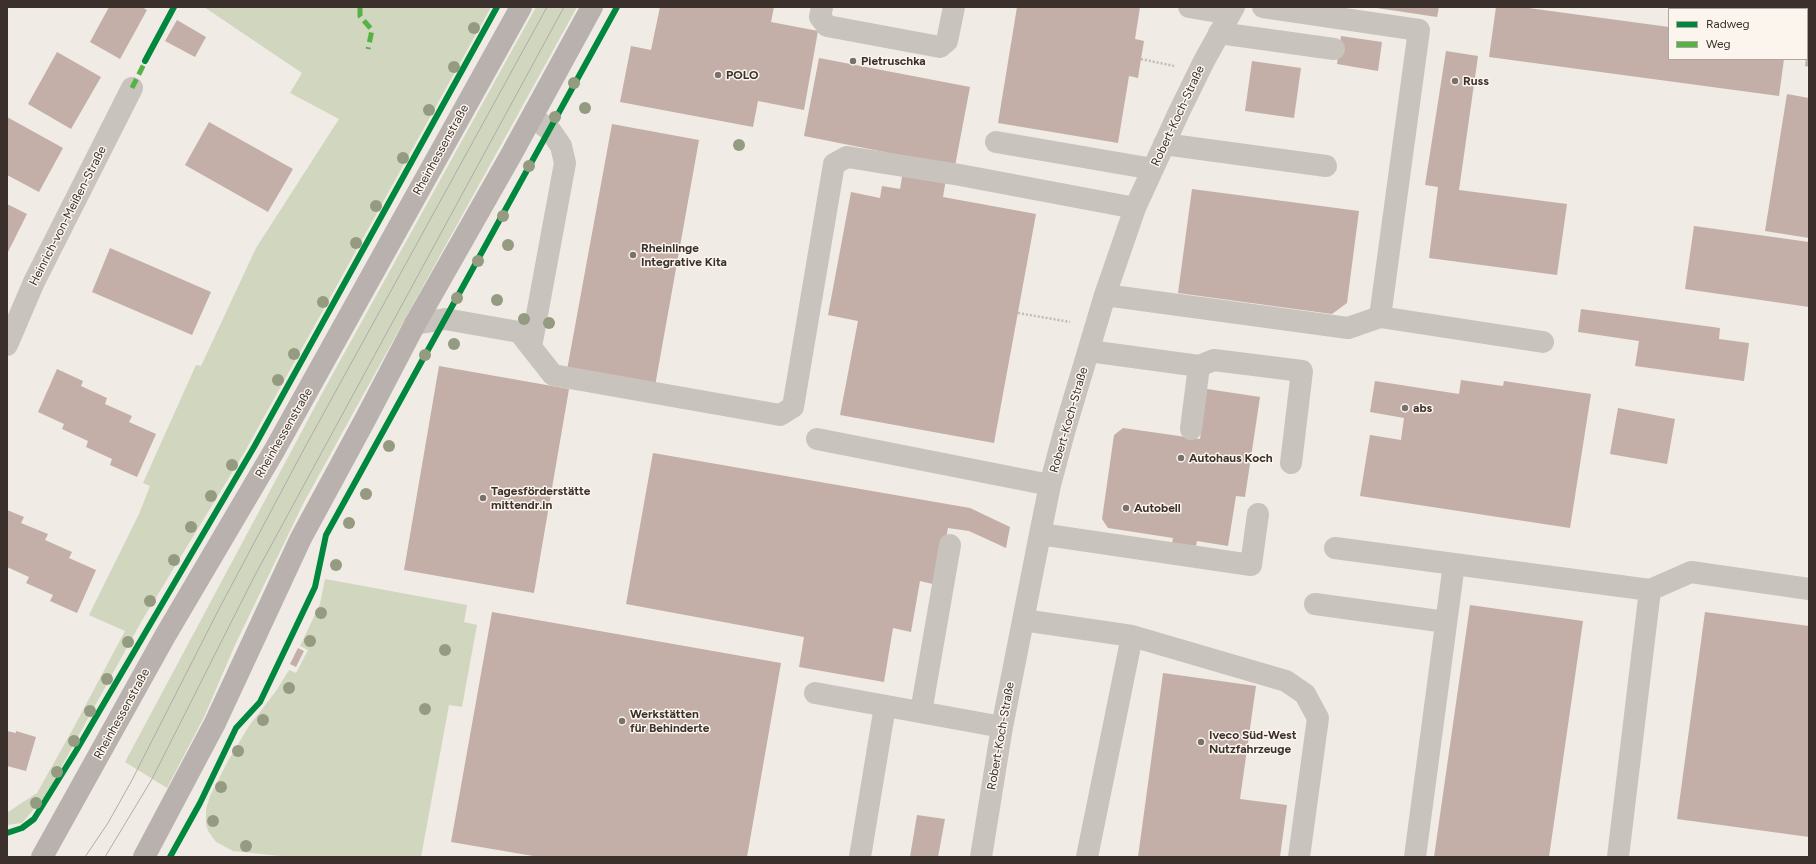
<!DOCTYPE html>
<html>
<head>
<meta charset="utf-8">
<style>
  body { margin:0 }
  #map { position:relative; width:1816px; height:864px; overflow:hidden; background:#f0ebe5; font-family:Figtree,sans-serif }
  canvas { display:block }
  .frame { position:absolute; inset:0; border:8px solid #3b302b; pointer-events:none }
  .legend { position:absolute; left:1668px; top:8px; width:140px; height:52px; box-sizing:border-box; background:#fbf5ee; border:1px solid #aea6a0; margin:0; padding:5px 7px; list-style:none; font-size:12px; color:#3b302b }
  .legend li { display:flex; align-items:center; gap:8px; height:20px }
  .legend b { width:20px; border:1px solid #aea6a0 }
</style>
</head>
<body>
<div id="map">
<canvas width="1816" height="864"></canvas>
<div class="frame"></div>
<ul class="legend">
<li><b style="height:5px;background:#00873e"></b>Radweg</li>
<li><b style="height:5px;background:#57b246"></b>Weg</li>
</ul>
</div>
<script>
const context = document.querySelector('canvas').getContext('2d');
context.lineJoin = 'round';
function fill(path, color) { context.fillStyle = color; context.fill(path, 'evenodd'); }
const poly = rows => new Path2D(rows.map(r => 'M' + r).join(''));
function strokePath(path, color, width, dash) { context.strokeStyle = color; context.lineWidth = width; context.lineCap = dash ? 'butt' : 'round'; context.setLineDash(dash || []); context.stroke(path); }
function write(font, color, halo, rows, align = 'center') {
  context.font = font + ' Figtree,sans-serif'; context.lineWidth = 3; context.setLineDash([]); context.textBaseline = 'middle'; context.strokeStyle = halo; context.fillStyle = color; for (const [text, x, y, turn = 0] of rows) {
    context.save(); context.translate(x, y); context.rotate((+turn || 0) * Math.PI / 180); context.textAlign = isNaN(turn) ? turn : align; if (halo) context.strokeText(text, 0, 0); context.fillText(text, 0, 0); context.restore();
  }
}
fill(poly([
  [204,7,491,7,244,453,141,622,46,795,22,823,7,825,8,812,37,793,74,727,125,631,89,615,139,514,150,486,143,483,196,365,201,366,256,248,339,119,290,93,302,73],
  [536,7,577,7,303,504,235,645,204,717,167,788,125,762,325,388],
  [325,579,467,605,464,622,477,625,462,707,449,705,421,857,290,857,233,851,216,842,208,831,206,824,206,809,210,796,229,759,249,726,276,691,289,670,296,673,308,650,300,646,320,604]
]), '#d1d6bf');
fill(poly([
  [109,7,142,7,147,10,120,59,90,42],
  [660,7,774,7,771,22,818,31,804,110,758,101,753,127,620,102,631,46,651,50],
  [1017,7,1140,7,1135,39,1144,41,1141,59,1138,78,1129,76,1118,143,998,123],
  [1370,7,1439,7,1437,17],
  [1496,7,1521,7,1669,27,1669,59,1784,59,1779,96,1489,57],
  [1702,7,1791,7,1791,9,1702,9],
  [177,20,206,37,195,57,165,41],
  [1341,36,1382,42,1378,71,1337,64],
  [1808,43,1809,43,1809,67,1805,66],
  [1446,51,1478,56,1459,190,1567,204,1557,275,1429,258,1438,187,1425,185],
  [57,52,101,77,71,129,28,104],
  [819,58,970,87,955,166,804,136],
  [1252,61,1301,68,1294,118,1245,111],
  [1787,94,1809,98,1809,238,1765,231],
  [7,117,63,148,39,192,7,175],
  [209,122,293,169,268,212,185,165],
  [612,124,699,140,655,386,567,370],
  [903,171,946,179,943,197,1036,214,994,443,840,415,858,321,828,315,851,192,880,198,882,186,900,189],
  [1192,189,1359,211,1347,303,1332,314,1178,293],
  [7,204,27,214,7,254],
  [1694,226,1809,242,1809,307,1685,289],
  [110,248,211,292,192,335,92,292],
  [1581,309,1720,328,1719,339,1749,343,1744,381,1635,366,1639,341,1578,332],
  [439,366,569,389,534,593,404,570],
  [57,369,83,381,81,386,107,398,105,404,132,416,129,422,156,434,137,477,110,465,112,459,86,447,88,441,62,429,64,424,38,412],
  [1461,380,1503,386,1504,381,1591,394,1570,528,1360,496,1370,435,1401,440,1404,418,1370,412,1375,381,1459,394],
  [1207,389,1260,397,1245,497,1236,496,1228,546,1197,541,1196,546,1172,543,1173,538,1108,528,1102,519,1114,435,1123,428,1200,439],
  [1618,408,1675,419,1667,464,1610,454],
  [653,453,970,508,1010,527,1006,548,969,531,948,528,937,585,920,581,911,632,893,628,884,682,799,667,804,637,626,604],
  [7,510,24,517,21,523,48,534,45,540,72,552,69,558,96,570,77,613,50,601,53,595,26,583,29,577,7,567],
  [1470,605,1583,621,1549,857,1434,857],
  [492,612,781,663,747,857,539,857,451,842],
  [1705,612,1809,626,1809,837,1677,819],
  [298,648,304,651,296,667,290,664],
  [1163,673,1256,686,1240,799,1287,805,1280,857,1138,857],
  [7,731,16,733,16,731,36,737,26,771,7,766],
  [917,815,945,819,938,857,910,857]
]), '#c3afa7');
strokePath(poly([
  [1141,59,1174,66],
  [1018,313,1070,322]
]), '#c2bbb6', 2.5, [2, 2]);
strokePath(poly([
  [822,7,820,17,827,26,940,47,947,41,954,7],
  [1189,7,1230,14],
  [1263,7,1419,30,1380,317],
  [1219,33,1334,49],
  [996,142,1153,169],
  [1164,144,1326,166],
  [1105,295,1348,328,1380,317,1543,342],
  [415,324,445,319,519,332,553,375,780,415,793,407,834,164,847,157,960,175,1135,208],
  [7,345,34,282,132,88],
  [531,347,565,163,561,146,550,130,532,117],
  [1089,351,1199,366,1214,360,1302,371,1291,463],
  [1191,429,1199,366],
  [817,439,1050,485],
  [1040,534,1251,565,1258,514],
  [1335,548,1454,564],
  [1650,590,1691,572,1809,589],
  [1315,604,1446,622],
  [1023,620,1132,636,1286,681,1305,694,1318,718,1299,857],
  [815,693,1002,727],
  [921,712,950,545],
  [860,857,885,706],
  [981,857,1002,727,1040,534,1050,485,1065,429,1105,295,1135,208,1179,112,1204,61,1234,7],
  [1087,857,1132,636],
  [1415,857,1454,564,1650,590,1618,857]
]), '#c9c3be', 22);
strokePath(poly([
  [42,857,165,636,274,451,521,7],
  [144,857,215,723,301,538,366,418,415,324,511,155,592,7]
]), '#b8b1ad', 22);
strokePath(poly([
  [85,857,108,823,132,780,220,607,304,449,547,7],
  [105,857,152,779,255,575,564,7]
]), '#b1aca8', 1);
strokePath(poly([
  [360,7,360,16,372,30,368,49],
  [132,88,147,58]
]), '#57b246', 5, [10, 5]);
strokePath(poly([
  [145,61,174,7],
  [7,833,22,828,34,819,76,751,254,447,497,7],
  [170,857,200,803,236,728,260,702,315,587,326,535,617,7]
]), '#00873e', 6);
context.fillStyle = '#959b80';
for (const [x, y] of [
  [474,28],
  [454,67],
  [574,83],
  [585,108],
  [429,110],
  [555,117],
  [739,145],
  [403,158],
  [529,166],
  [376,206],
  [503,216],
  [356,243],
  [508,245],
  [478,261],
  [457,298],
  [497,300],
  [323,302],
  [524,319],
  [549,323],
  [454,344],
  [294,354],
  [425,355],
  [278,380],
  [389,446],
  [232,465],
  [366,494],
  [211,496],
  [349,523],
  [191,527],
  [174,560],
  [336,565],
  [150,601],
  [321,613],
  [310,641],
  [128,642],
  [445,650],
  [107,679],
  [289,688],
  [425,709],
  [90,711],
  [263,720],
  [74,741],
  [238,751],
  [57,772],
  [221,787],
  [36,803],
  [213,821],
  [246,846]
]) { context.beginPath(); context.arc(x, y, 6, 0, 2 * Math.PI); context.fill(); }
for (const [x, y, r, color] of [
  [853,61,4,"#7a716c"],
  [718,75,4,"#7a716c"],
  [1455,81,4,"#7a716c"],
  [633,255,4,"#7a716c"],
  [1405,408,4,"#7a716c"],
  [1181,458,4,"#7a716c"],
  [483,498,4,"#7a716c"],
  [1126,508,4,"#7a716c"],
  [622,721,4,"#7a716c"],
  [1201,742,4,"#7a716c"]
]) { const dot = new Path2D(); dot.arc(x, y, r, 0, 2 * Math.PI); context.fillStyle = color; context.fill(dot); strokePath(dot, '#fbf5ee', 1.5); }
write('bold 12px', '#3b302b', '#fbf5ee', [
  ["Pietruschka",861,61],
  ["POLO",726,75],
  ["Russ",1463,81],
  ["Rheinlinge",641,248],
  ["Integrative Kita",641,262],
  ["abs",1413,408],
  ["Autohaus Koch",1189,458],
  ["Tagesförderstätte",491,491],
  ["mittendr.in",491,505],
  ["Autobell",1134,508],
  ["Werkstätten",630,714],
  ["für Behinderte",630,728],
  ["Iveco Süd-West",1209,735],
  ["Nutzfahrzeuge",1209,749]
], 'left');
write('12px', '#3b302b', '#fbf5ee', [
  ["Robert-Koch-Straße",1178,116,-65],
  ["Rheinhessenstraße",441,150,-61],
  ["Heinrich-von-Meißen-Straße",68,216,-63],
  ["Robert-Koch-Straße",1069,420,-74],
  ["Rheinhessenstraße",284,433,-60],
  ["Rheinhessenstraße",122,714,-61],
  ["Robert-Koch-Straße",1001,736,-80]
]);
</script>
</body>
</html>
